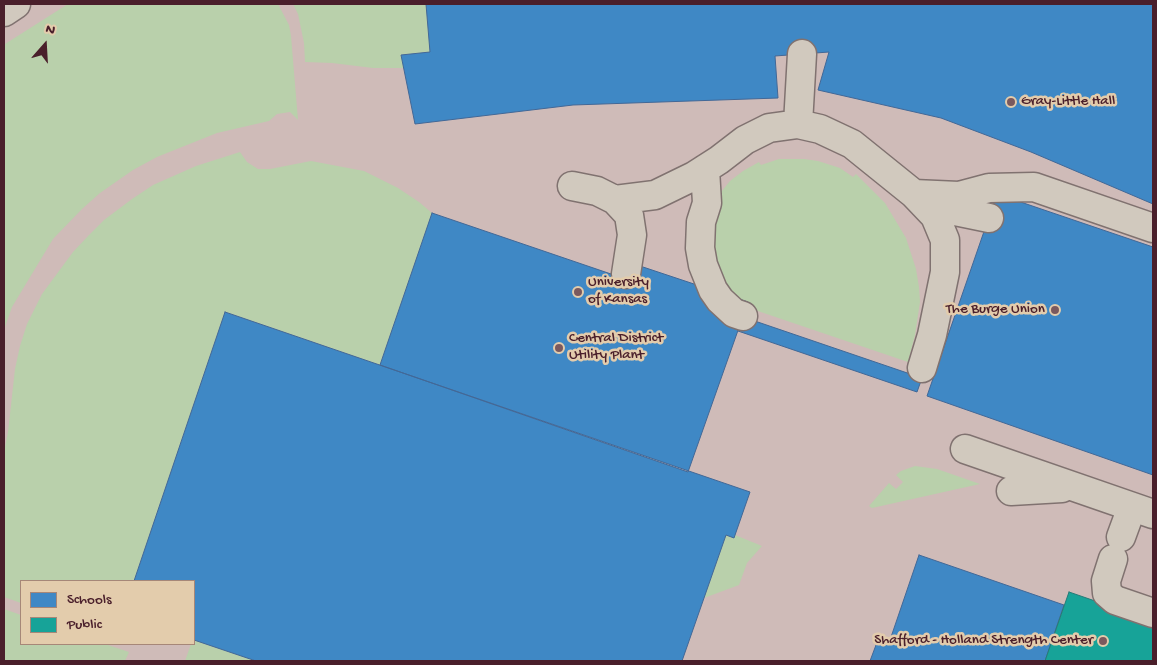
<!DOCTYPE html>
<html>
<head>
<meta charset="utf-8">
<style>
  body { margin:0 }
  #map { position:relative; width:1157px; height:665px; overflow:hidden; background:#d4c6bd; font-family:"Gochi Hand",sans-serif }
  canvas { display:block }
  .frame { position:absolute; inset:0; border:5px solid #4a1f2b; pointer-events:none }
  .legend { position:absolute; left:20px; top:580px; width:175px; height:65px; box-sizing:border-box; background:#e3ccac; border:1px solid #a68778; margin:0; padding:6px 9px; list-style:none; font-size:15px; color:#4a1f2b }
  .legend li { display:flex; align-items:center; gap:10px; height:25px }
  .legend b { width:25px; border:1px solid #a68778 }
  .north { position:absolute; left:20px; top:20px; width:50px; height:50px; -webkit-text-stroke:4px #e3ccac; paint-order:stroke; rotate:19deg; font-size:14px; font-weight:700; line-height:20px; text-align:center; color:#4a1f2b }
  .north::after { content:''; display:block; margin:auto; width:18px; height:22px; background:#4a1f2b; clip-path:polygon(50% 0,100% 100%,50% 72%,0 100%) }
</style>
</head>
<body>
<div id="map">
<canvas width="1157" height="665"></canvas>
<div class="frame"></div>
<ul class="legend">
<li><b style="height:14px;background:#3f88c5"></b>Schools</li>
<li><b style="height:14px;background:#17a398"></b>Public</li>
</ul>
<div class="north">N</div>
</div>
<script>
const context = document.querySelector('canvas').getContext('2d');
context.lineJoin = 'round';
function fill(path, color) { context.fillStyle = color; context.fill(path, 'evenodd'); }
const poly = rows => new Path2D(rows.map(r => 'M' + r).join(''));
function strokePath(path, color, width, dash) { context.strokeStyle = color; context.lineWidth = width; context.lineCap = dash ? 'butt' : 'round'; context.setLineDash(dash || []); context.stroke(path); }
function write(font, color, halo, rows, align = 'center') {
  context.font = font + ' "Gochi Hand",sans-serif'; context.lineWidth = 5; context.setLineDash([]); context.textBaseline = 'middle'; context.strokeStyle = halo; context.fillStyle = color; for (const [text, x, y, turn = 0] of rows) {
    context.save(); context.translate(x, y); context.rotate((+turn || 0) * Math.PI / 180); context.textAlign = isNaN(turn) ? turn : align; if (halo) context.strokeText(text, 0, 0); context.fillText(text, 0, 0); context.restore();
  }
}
fill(poly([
  [4,4,1153,4,1153,661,4,661],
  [21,581,194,581,194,644,21,644]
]), '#cfbbb8');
fill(poly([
  [68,4,278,4,289,25,291,36,298,120,290,112,277,114,269,121,217,133,157,157,133,170,100,193,82,209,53,239,12,307,4,330,4,43,5,44],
  [293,4,426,4,430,52,401,55,404,68,373,68,332,63,305,62,304,43,298,14],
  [240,152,247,162,258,169,270,169,311,161,364,171,398,188,419,202,432,213,380,365,225,312,134,581,21,581,21,603,4,597,4,452,8,432,15,369,20,346,27,324,42,294,73,252,89,235,104,220,132,199,153,185,196,166],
  [779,159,804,159,818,161,840,168,853,177,856,174,885,203,906,238,916,269,919,287,920,302,915,335,908,362,746,307,748,302,723,293,708,262,713,206,721,192,730,181,743,171,759,162,761,165],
  [915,466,937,469,980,484,872,508,869,506,889,483,896,489,903,482,896,475,901,471],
  [726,535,734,538,735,535,762,546,747,563,739,585,704,598],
  [4,609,21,615,21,644,105,644,129,652,125,661,4,661],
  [194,640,256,661,185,661,191,644,194,644]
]), '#b9d0ab');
const schools = poly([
  [426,4,1153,4,1153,204,1031,152,941,118,818,90,829,52,775,56,778,98,573,105,415,124,401,55,430,52,426,4],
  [997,194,1153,247,1153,475,927,396,997,194],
  [432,213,611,274,616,258,748,302,688,472,380,365,432,213],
  [225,312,750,492,734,538,726,535,682,661,256,661,194,640,194,581,134,581,225,312],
  [743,317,922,378,917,392,738,331,743,317],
  [919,555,1064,605,1045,661,870,661,879,637,890,640,919,555]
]);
fill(schools, '#3f88c5');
strokePath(schools, '#426897', 1);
const public = poly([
  [1069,592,1153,621,1153,661,1045,661,1069,592]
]);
fill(public, '#17a398');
strokePath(public, '#267b77', 1);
const street = poly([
  [4,12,16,4],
  [798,124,802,54],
  [705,169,707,203,701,222,700,248,703,265,713,290,720,300,734,313,743,316],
  [572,186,597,191,615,200,629,215,632,235,626,274],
  [914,194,959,196,989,188,1034,187,1153,228],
  [615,200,655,195,694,176,719,160,745,140,769,128,798,124,820,129,852,144,914,194,935,216,945,240,945,272,932,335,922,368],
  [955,211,989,218],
  [965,449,1153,514],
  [1011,491,1062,488],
  [1121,537,1132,507],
  [1113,559,1106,581,1107,593,1115,600,1153,613]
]);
strokePath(street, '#807270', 31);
strokePath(street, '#d1c9be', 28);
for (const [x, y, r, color] of [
  [1011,102,5,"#7a595e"],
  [578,292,5,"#7a595e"],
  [1055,310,5,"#7a595e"],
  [559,348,5,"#7a595e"],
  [1103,641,5,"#7a595e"]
]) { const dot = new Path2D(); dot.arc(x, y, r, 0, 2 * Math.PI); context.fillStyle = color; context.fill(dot); strokePath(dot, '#e3ccac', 2); }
write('15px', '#4a1f2b', '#e3ccac', [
  ["Gray-Little Hall",1021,102],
  ["University",588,283],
  ["of Kansas",588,300],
  ["The Burge Union",1045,310,"right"],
  ["Central District",569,339],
  ["Utility Plant",569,356],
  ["Shafford - Holland Strength Center",1093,641,"right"]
], 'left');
</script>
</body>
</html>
